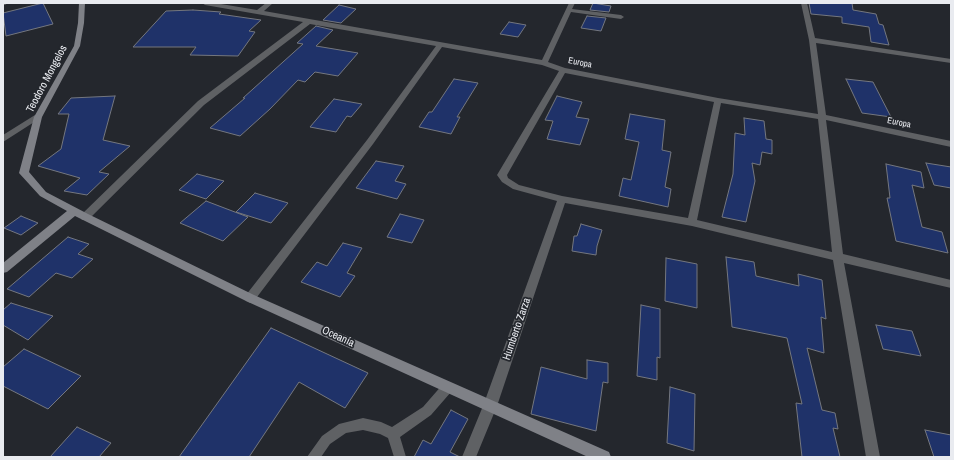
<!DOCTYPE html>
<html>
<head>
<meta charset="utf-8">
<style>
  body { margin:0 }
  #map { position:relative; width:954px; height:460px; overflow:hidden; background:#24272d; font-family:"Archivo Narrow",sans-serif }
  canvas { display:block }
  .frame { position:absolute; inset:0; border:4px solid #e9ebf0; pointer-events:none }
</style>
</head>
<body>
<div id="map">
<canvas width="954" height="460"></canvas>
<div class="frame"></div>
</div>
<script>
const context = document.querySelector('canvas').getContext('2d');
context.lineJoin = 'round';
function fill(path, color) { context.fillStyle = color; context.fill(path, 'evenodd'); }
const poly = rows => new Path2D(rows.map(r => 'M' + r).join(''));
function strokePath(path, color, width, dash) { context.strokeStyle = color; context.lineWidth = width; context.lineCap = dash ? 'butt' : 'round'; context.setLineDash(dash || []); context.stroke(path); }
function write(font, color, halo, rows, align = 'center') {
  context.font = font + ' "Archivo Narrow",sans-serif'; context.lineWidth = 3.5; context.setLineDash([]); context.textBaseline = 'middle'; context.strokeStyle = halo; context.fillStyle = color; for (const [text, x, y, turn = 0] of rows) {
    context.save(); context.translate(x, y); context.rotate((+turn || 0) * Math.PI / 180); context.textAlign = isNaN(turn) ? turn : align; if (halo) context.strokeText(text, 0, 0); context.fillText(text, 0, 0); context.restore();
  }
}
const building = poly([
  [43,3,53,24,6,36,3,13,43,3],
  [593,3,611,6,609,12,590,10,593,3],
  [809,3,852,3,853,10,876,14,879,24,883,25,889,45,871,42,869,27,842,23,842,17,811,14,809,3],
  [339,5,356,9,341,23,323,20,339,5],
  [193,10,221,12,219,14,261,20,249,31,255,32,238,56,190,55,196,47,133,47,166,11,193,10],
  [587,16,606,18,601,31,581,28,587,16],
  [509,22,526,25,518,37,500,34,509,22],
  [316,26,333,30,316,46,358,53,338,76,315,72,305,82,298,80,270,109,240,136,210,128,245,98,243,98,303,44,297,43,316,26],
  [454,79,478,83,457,117,460,117,451,134,419,127,429,112,432,112,454,79],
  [846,79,873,82,891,117,862,113,846,79],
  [115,96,103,140,130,146,99,172,109,174,87,195,64,191,80,178,38,166,61,149,69,114,58,114,71,98,115,96],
  [557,96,582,102,576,117,589,119,580,145,547,139,553,121,545,120,557,96],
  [334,99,362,104,351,117,347,116,336,132,310,127,334,99],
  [630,114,665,120,662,150,671,152,665,187,671,189,668,207,619,196,623,178,631,180,639,142,625,139,630,114],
  [744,118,764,121,766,139,772,140,772,154,762,152,760,165,752,163,755,181,746,222,722,217,733,174,735,133,745,135,744,118],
  [376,161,404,166,395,181,406,184,397,199,356,188,376,161],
  [926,163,951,167,951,188,934,185,926,163],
  [886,164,921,172,924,188,912,185,922,227,942,232,948,253,896,241,887,198,890,198,886,164],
  [197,174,224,181,206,199,179,190,197,174],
  [255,193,288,203,271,223,236,212,255,193],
  [206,201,248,217,223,241,180,223,206,201],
  [400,214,424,220,412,243,387,237,400,214],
  [21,216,38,223,21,235,4,228,21,216],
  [581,224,602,230,597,246,596,255,572,251,574,236,577,236,581,224],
  [68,237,89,244,78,254,93,259,72,278,56,273,29,297,7,289,68,237],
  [343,243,362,248,347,273,355,276,340,297,301,282,317,262,327,266,343,243],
  [726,257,754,262,756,276,799,286,798,274,822,280,826,319,821,317,824,353,807,348,822,410,835,413,838,429,833,428,840,457,802,457,796,403,802,404,787,338,732,327,726,257],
  [666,258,697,264,697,308,665,301,666,258],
  [11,303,53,316,28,340,3,325,3,310,11,303],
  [641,305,660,309,660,358,657,357,657,380,637,376,641,305],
  [876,325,912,331,921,356,883,349,876,325],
  [271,328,368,373,345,408,299,382,249,457,179,457,271,328],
  [24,349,81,376,48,409,3,386,3,367,24,349],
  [587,360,608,363,608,383,603,382,596,431,531,414,541,367,587,379,587,360],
  [670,387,695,394,694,451,667,443,670,387],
  [451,410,468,419,450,452,460,457,414,457,423,440,431,444,451,410],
  [77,427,111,443,99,457,50,457,77,427],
  [925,430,951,435,951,457,934,457,925,430]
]);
fill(building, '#1f3269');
strokePath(building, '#74777f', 1);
fill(poly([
  [447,383,451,384,453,388,451,392,431,415,400,437,406,457,394,457,388,438,380,434,363,430,346,433,330,444,321,457,307,457,322,436,339,424,363,418,381,422,392,427,423,407,443,384,447,383]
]), '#5f6164');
fill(poly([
  [3,3,8,3,5,5,3,5,3,3],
  [202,3,215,3,257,10,266,3,273,3,264,11,542,60,569,3,575,3,572,9,621,15,624,17,621,19,571,12,548,62,565,68,718,98,818,114,809,40,801,3,807,3,815,38,951,59,951,63,816,43,826,115,951,141,951,147,826,120,843,254,951,280,951,288,844,263,880,457,866,457,833,260,692,226,565,203,497,406,476,457,462,457,483,406,557,201,513,189,502,182,497,175,559,71,542,65,442,47,373,144,254,301,250,303,246,301,244,298,246,295,367,140,436,46,310,24,204,105,88,220,82,220,80,217,82,214,198,101,303,22,205,5,202,3],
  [565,73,714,102,688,218,562,196,519,185,508,178,507,175,565,73],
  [721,103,818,119,832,252,697,220,721,103],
  [35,115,38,115,42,117,3,142,3,135,35,115]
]), '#5f6164');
fill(poly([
  [79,3,85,3,84,23,80,46,42,117,29,172,46,192,88,214,254,295,609,452,611,457,588,457,246,301,75,216,7,272,3,273,3,263,67,211,40,196,19,173,34,117,74,46,78,23,79,3]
]), '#7f8187');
write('9px', '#e9ebf0', '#24272d', [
  ["Europa",580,63,11],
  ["Europa",899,123,11]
]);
write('11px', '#e9ebf0', '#24272d', [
  ["Teodoro Mongelos",47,79,-62],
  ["Humberto Zarza",517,329,-71],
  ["Oceanía",338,337,25]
]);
</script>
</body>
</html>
